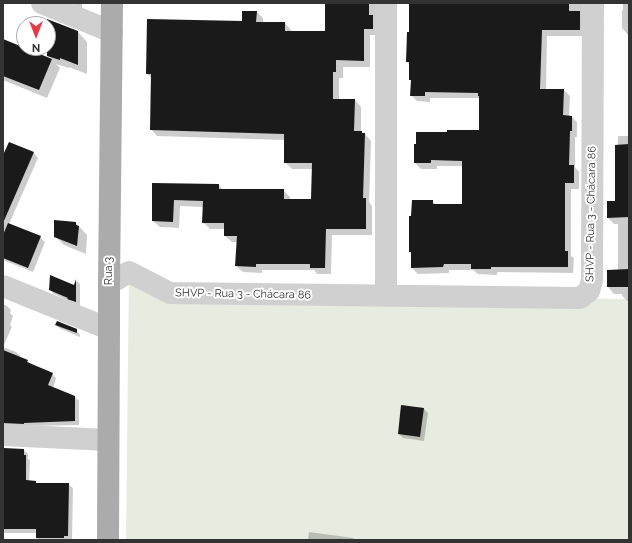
<!DOCTYPE html>
<html>
<head>
<meta charset="utf-8">
<style>
  body { margin:0 }
  #map { position:relative; width:632px; height:543px; overflow:hidden; background:#fff; font-family:Raleway,sans-serif }
  canvas { display:block }
  .frame { position:absolute; inset:0; border:4px solid #333; pointer-events:none }
  .north { position:absolute; left:16px; top:16px; width:40px; height:40px; box-sizing:border-box; background:#fff; border:1px solid #adadad; border-radius:50%; rotate:180deg; font-size:11px; font-weight:700; line-height:16px; text-align:center; color:#333 }
  .north::after { content:''; display:block; margin:auto; width:14px; height:18px; background:#e63946; clip-path:polygon(50% 0,100% 100%,50% 72%,0 100%) }
</style>
</head>
<body>
<div id="map">
<canvas width="632" height="543"></canvas>
<div class="frame"></div>
<div class="north">N</div>
</div>
<script>
const context = document.querySelector('canvas').getContext('2d');
context.lineJoin = 'round';
function fill(path, color) { context.fillStyle = color; context.fill(path, 'evenodd'); }
const poly = rows => new Path2D(rows.map(r => 'M' + r).join(''));
function strokePath(path, color, width, dash) { context.strokeStyle = color; context.lineWidth = width; context.lineCap = dash ? 'butt' : 'round'; context.setLineDash(dash || []); context.stroke(path); }
function write(font, color, halo, rows, align = 'center') {
  context.font = font + ' Raleway,sans-serif'; context.lineWidth = 4; context.setLineDash([]); context.textBaseline = 'middle'; context.strokeStyle = halo; context.fillStyle = color; for (const [text, x, y, turn = 0] of rows) {
    context.save(); context.translate(x, y); context.rotate((+turn || 0) * Math.PI / 180); context.textAlign = isNaN(turn) ? turn : align; if (halo) context.strokeText(text, 0, 0); context.fillText(text, 0, 0); context.restore();
  }
}
fill(poly([
  [129,272,170,293,629,299,629,540,126,540]
]), '#e6ecdf');
fill(poly([
  [71,3,82,3,82,8],
  [326,3,376,3,379,35,370,35,370,67,343,67,343,78,339,78,339,100,355,100,361,107,361,132,365,134,371,141,369,202,372,206,372,235,332,235,331,274,317,274,314,270,262,270,262,273,243,272,236,266,238,242,232,242,225,236,225,229,210,229,203,222,203,207,180,206,179,228,160,227,153,221,153,184,219,185,223,190,283,190,290,197,290,200,312,200,313,169,292,169,285,162,285,140,157,136,151,129,152,78,147,74,243,22,257,12,263,18,263,23,285,23,291,30,291,32,326,32],
  [410,3,584,3,585,36,547,36,546,90,564,90,570,96,569,116,571,116,577,122,577,137,575,137,575,167,579,172,579,189,571,189,571,256,574,258,573,273,497,272,497,275,478,274,473,270,449,270,449,273,418,274,412,268,412,254,410,252,432,201,436,205,463,205,463,166,437,166,437,169,421,169,415,163,448,133,480,131,480,98,430,98,430,102,417,101,411,95,412,81,410,80,410,65,407,62,408,33,410,33],
  [623,3,629,3,629,65,628,64,628,35,622,28,622,10,623,10],
  [48,20,78,32,87,42,87,74,69,67,69,68,56,64,60,68,47,98,3,80,3,48,6,41,52,60,48,55],
  [618,136,629,136,629,302,622,296,622,294,614,294,608,287,608,271,618,270,618,224,614,224,608,218,616,202],
  [9,143,34,153,38,158,9,224,40,237,45,242,33,272,3,260,3,156],
  [76,223,87,235,86,254,64,245,55,236],
  [77,281,80,284,80,306,54,294,50,290,74,286],
  [3,304,7,306,11,310,10,313,13,316,10,325,12,327,3,347,16,352,20,356,20,358,28,361,32,365,52,374,56,378,53,388,75,397,79,401,79,425,28,426,3,426],
  [56,325,76,330,80,335,80,337,61,329],
  [402,406,423,408,428,413,424,441,403,438,399,434],
  [3,449,24,450,28,454,28,459,30,460,29,481,35,482,38,484,68,484,73,488,72,540,37,540,37,533,3,533],
  [309,532,353,538,356,540,308,540]
]), '#0003');
fill(poly([
  [325,3,358,3,358,4,369,4,369,15,373,15,373,29,364,29,364,61,336,60,336,72,333,72,333,99,355,99,354,131,362,131,362,133,365,133,363,198,366,198,366,229,326,229,325,268,310,268,310,264,256,264,256,267,235,266,237,236,224,236,224,223,202,223,203,201,174,200,173,222,152,221,152,183,219,184,219,189,284,189,284,199,311,199,312,163,284,163,284,134,150,130,151,74,146,74,147,19,242,21,242,11,257,11,256,22,285,22,285,31,325,31],
  [409,3,569,3,569,11,580,11,580,30,542,30,540,89,564,89,563,115,572,116,572,131,570,131,569,165,574,165,574,183,565,183,565,251,568,251,568,267,491,267,491,269,471,269,471,264,444,264,443,267,411,268,411,252,409,252,409,216,411,216,412,200,433,200,433,204,462,204,462,161,431,160,431,163,414,163,414,144,416,144,416,132,447,132,447,130,479,130,479,96,478,96,478,93,425,92,425,96,410,96,411,80,409,80,409,62,406,62,407,32,409,32],
  [47,19,78,31,78,65,60,58,60,60,47,56,47,48,48,48],
  [3,39,52,59,39,90,3,76],
  [9,142,34,152,3,223,3,155],
  [629,144,629,217,607,218,607,201,615,201,615,145],
  [54,220,76,222,76,225,79,226,77,246,54,237],
  [8,223,41,236,28,268,3,258,3,235],
  [629,269,629,287,607,287,607,270],
  [50,275,74,285,76,279,76,302,67,299,68,298,49,290],
  [57,321,77,329,77,333,55,325],
  [3,350,28,360,27,362,53,373,48,385,75,396,75,421,24,423,24,424,3,423],
  [401,405,424,408,420,437,398,434],
  [3,448,24,449,24,455,26,455,26,480,36,481,36,483,69,483,68,536,64,536,64,538,36,538,36,529,3,529]
]), '#1a1a1a');
strokePath(poly([
  [42,3,112,32],
  [109,284,129,272,170,293,580,298,589,291,592,280,593,3],
  [3,286,109,329],
  [386,296,386,3],
  [3,435,108,440]
]), '#d0d0d0', 22);
strokePath(poly([
  [108,540,109,329,109,284,112,3]
]), '#ababab', 22);
write('11px', '#333', '#fff', [
  ["SHVP - Rua 3 - Chácara 86",591,214,-89],
  ["Rua 3",109,271,-90],
  ["SHVP - Rua 3 - Chácara 86",243,294,1]
]);
</script>
</body>
</html>
